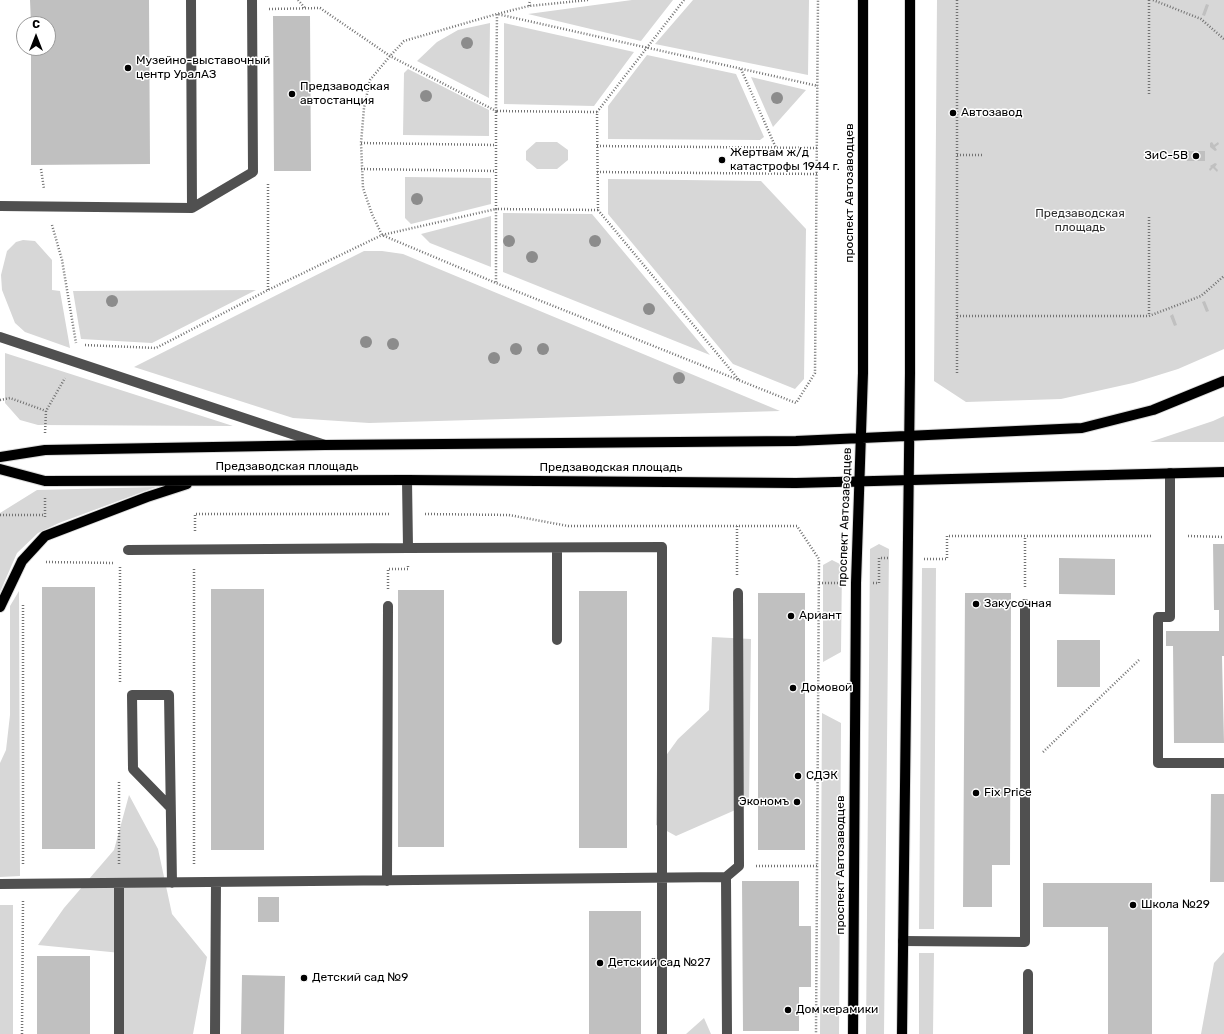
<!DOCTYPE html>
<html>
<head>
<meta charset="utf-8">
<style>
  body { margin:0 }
  #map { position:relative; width:1224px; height:1034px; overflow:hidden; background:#fff; font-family:Rubik,sans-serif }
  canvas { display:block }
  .north { position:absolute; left:16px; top:16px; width:40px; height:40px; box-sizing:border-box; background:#fff; border:1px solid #999; border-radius:50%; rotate:0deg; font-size:11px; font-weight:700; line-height:16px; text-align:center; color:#000 }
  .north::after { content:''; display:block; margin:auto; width:14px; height:18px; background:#000; clip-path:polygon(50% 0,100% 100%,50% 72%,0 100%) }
</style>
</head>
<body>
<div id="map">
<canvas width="1224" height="1034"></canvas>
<div class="north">С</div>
</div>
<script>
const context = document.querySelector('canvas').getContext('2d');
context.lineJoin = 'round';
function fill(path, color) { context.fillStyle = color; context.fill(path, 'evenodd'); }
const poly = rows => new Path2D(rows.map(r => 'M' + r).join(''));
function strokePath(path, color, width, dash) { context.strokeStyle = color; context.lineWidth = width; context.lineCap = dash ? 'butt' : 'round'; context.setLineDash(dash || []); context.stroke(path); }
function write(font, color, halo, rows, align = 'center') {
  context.font = font + ' Rubik,sans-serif'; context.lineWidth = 3; context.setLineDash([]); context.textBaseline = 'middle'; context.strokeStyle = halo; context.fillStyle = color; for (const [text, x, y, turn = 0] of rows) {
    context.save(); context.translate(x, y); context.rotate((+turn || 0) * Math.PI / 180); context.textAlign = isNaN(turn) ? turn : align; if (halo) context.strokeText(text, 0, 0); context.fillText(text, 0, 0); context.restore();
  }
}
fill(poly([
  [632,0,673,0,641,41,528,14],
  [693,0,809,0,808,75,655,44],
  [937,0,1224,0,1224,349,1178,369,1133,383,1061,399,966,402,934,381],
  [490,23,489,98,417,61,437,42,458,30],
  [504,23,634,52,594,106,504,104],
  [647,55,736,74,764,137,760,140,608,139,608,106],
  [408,69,489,110,489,136,403,135,404,73],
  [751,77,806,90,773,127],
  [536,142,557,142,568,150,568,160,557,169,537,169,526,160,526,151],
  [405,177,491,178,491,204,411,224,405,218],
  [608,179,761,181,806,229,804,379,795,389,733,364,608,214],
  [503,213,592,214,710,355,503,272],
  [491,216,491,267,430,243,421,234],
  [23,240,35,241,52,260,52,290,60,291,70,348,25,332,15,323,2,290,1,275,7,251,16,242],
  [364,251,382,251,403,254,780,411,369,423,293,418,134,367],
  [256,290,152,343,81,339,73,291],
  [5,353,233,426,38,425,20,420,5,403],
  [1224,416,1224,442,1150,442,1213,421],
  [156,487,59,523,38,533,17,553,0,592,0,513,37,490],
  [879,544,889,549,884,1034,866,1034,870,549],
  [832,560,842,565,841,652,823,662,823,565],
  [922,568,936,568,934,929,919,929],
  [19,591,20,876,0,877,0,763,6,750,10,715,10,606],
  [712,637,751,639,749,804,676,836,656,825,657,768,678,739,709,710],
  [822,713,841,723,839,1034,820,1034],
  [129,795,158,849,172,914,207,957,193,1034,114,1034,114,1000,121,953,38,945,64,908,114,850],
  [0,905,13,905,13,1034,0,1034],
  [1224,952,1224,1034,1201,1034,1214,963],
  [919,953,934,953,933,1034,919,1034],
  [704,1018,711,1034,686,1034]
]), '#d7d7d7');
fill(poly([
  [30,0,149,0,150,164,31,165,31,48,48,48,48,24,31,24],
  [1206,4,1209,5,1205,16,1202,15],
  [273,16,310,16,311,171,274,171],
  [1212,142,1214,145,1218,142,1219,144,1215,147,1217,150,1215,151,1210,147,1210,143],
  [1187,151,1205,151,1205,161,1187,161],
  [1215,163,1217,164,1215,167,1218,170,1217,172,1213,168,1210,171,1209,169,1211,167,1210,166],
  [1205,301,1209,311,1206,312,1202,302],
  [1173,314,1177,325,1174,326,1170,316],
  [1213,544,1224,544,1224,656,1222,656,1224,743,1174,743,1173,646,1166,646,1166,631,1219,631,1219,610,1214,610],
  [1059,558,1115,559,1115,595,1059,594],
  [42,587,95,587,95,849,42,849],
  [211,589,264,589,264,850,211,850],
  [398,590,444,590,444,847,398,847],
  [579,591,627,591,627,848,579,848],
  [758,593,805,593,805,850,758,850],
  [965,593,1011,593,1010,865,992,865,992,907,963,907],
  [1057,640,1100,640,1100,687,1057,687],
  [1211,794,1224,794,1224,882,1210,882],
  [742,881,799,881,799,926,811,926,811,987,799,987,799,1031,743,1031],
  [1043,883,1152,883,1152,1034,1108,1034,1108,927,1043,927],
  [258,897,279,897,279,922,258,922],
  [589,911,641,911,641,1034,589,1034],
  [37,956,90,956,90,1034,37,1034],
  [242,975,285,976,284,1034,241,1034]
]), '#c0c0c0');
const major = poly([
  [0,457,45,450,325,445,796,441,1082,428,1153,410,1224,381],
  [0,469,45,481,407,480,796,483,1224,472],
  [0,607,22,561,45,536,147,497,187,484],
  [853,1034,856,583,863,373,863,0],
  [902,1034,910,373,910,0]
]);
strokePath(major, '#dbdbdb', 12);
strokePath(poly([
  [298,0,305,8],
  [588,0,529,6,497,14,404,41,390,56,370,80,364,108,361,143,363,188,372,214,382,235,496,283,796,403,815,373,818,0],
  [957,0,957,373],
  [1149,0,1149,95],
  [1153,0,1201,19,1224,39],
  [529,6,530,0],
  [269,9,320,8,390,56,496,111,497,14,818,86],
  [741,69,776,148],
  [597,112,496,111,496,209,598,210,597,112,684,0],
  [361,143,496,145],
  [597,146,817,148],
  [957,155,983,155],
  [41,169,44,189],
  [361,169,496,171],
  [597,172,817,174],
  [268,184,268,290],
  [598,210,739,380],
  [1149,217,1149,316],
  [52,225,62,260,76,343],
  [957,316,1149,316,1201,296,1224,276],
  [85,345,156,348,268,290,382,235,496,209,496,283],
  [0,400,10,398,46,411],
  [45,433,46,411,65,378],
  [45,498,45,517],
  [425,514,509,515,568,526,797,526,819,559,816,1034],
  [0,515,45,515],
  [737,526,737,576],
  [195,531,195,514,390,514],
  [1188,536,1224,537],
  [924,559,947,559,947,536,1153,536],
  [46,562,115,563],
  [819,583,838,583],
  [873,583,879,583,879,558,889,558],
  [1025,587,1025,536],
  [388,589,388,569,408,569,408,566],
  [23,605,23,866],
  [120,682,120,565],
  [1043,752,1139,660],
  [119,864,119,781],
  [194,864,194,567],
  [756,866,817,866],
  [22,1034,23,901]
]), '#727272', 2.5, [1, 2]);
strokePath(poly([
  [191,0,192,208],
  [0,206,192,208,253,172,252,0],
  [0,337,325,445],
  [1170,473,1170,617,1158,617,1158,763,1224,763],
  [407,480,408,548,662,547,662,1034],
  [557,548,557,640],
  [128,550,408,548],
  [170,807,133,769,132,695,169,695,172,883],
  [387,881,388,606],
  [0,884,726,877],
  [903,941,1025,942,1025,604],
  [119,1034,119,883],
  [215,1034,216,882],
  [727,1034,726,877,739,866,738,593],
  [1028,1034,1028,974]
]), '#505050', 10);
strokePath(major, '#000', 10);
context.fillStyle = '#8c8c8c';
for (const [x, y] of [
  [467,43],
  [426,96],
  [777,98],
  [417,199],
  [509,241],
  [595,241],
  [532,257],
  [112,301],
  [649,309],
  [366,342],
  [393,344],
  [516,349],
  [543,349],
  [494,358],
  [679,378]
]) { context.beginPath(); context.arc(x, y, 6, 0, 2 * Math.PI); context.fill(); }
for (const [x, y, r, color] of [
  [128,68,4,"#000"],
  [292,94,4,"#000"],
  [953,113,4,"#000"],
  [1196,156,4,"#000"],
  [722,160,4,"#000"],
  [976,604,4,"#000"],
  [791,616,4,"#000"],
  [793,688,4,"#000"],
  [798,776,4,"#000"],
  [976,793,4,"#000"],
  [797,802,4,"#000"],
  [1133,905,4,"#000"],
  [600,963,4,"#000"],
  [304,978,4,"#000"],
  [788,1010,4,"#000"]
]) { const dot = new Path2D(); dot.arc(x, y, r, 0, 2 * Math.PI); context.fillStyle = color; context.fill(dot); strokePath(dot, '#fff', 1.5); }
write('12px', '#000', '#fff', [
  ["Музейно-выставочный",136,61],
  ["центр УралАЗ",136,75],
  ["Предзаводская",300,87],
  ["автостанция",300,101],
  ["Автозавод",961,113],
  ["Жертвам ж/д",730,153],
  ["катастрофы 1944 г.",730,167],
  ["ЗиС-5В",1188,156,"right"],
  ["Закусочная",984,604],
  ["Ариант",799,616],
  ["Домовой",801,688],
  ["СДЭК",806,776],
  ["Fix Price",984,793],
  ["Экономъ",789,802,"right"],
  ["Школа №29",1141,905],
  ["Детский сад №27",608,963],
  ["Детский сад №9",312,978],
  ["Дом керамики",796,1010]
], 'left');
write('12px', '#000', '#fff', [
  ["проспект Автозаводцев",850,193,-90],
  ["Предзаводская площадь",287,467],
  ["Предзаводская площадь",611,468],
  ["проспект Автозаводцев",845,517,-88],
  ["проспект Автозаводцев",841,865,-90]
]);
write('12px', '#2e2e2e', '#fff', [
  ["Предзаводская",1080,214],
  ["площадь",1080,228]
]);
</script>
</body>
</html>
